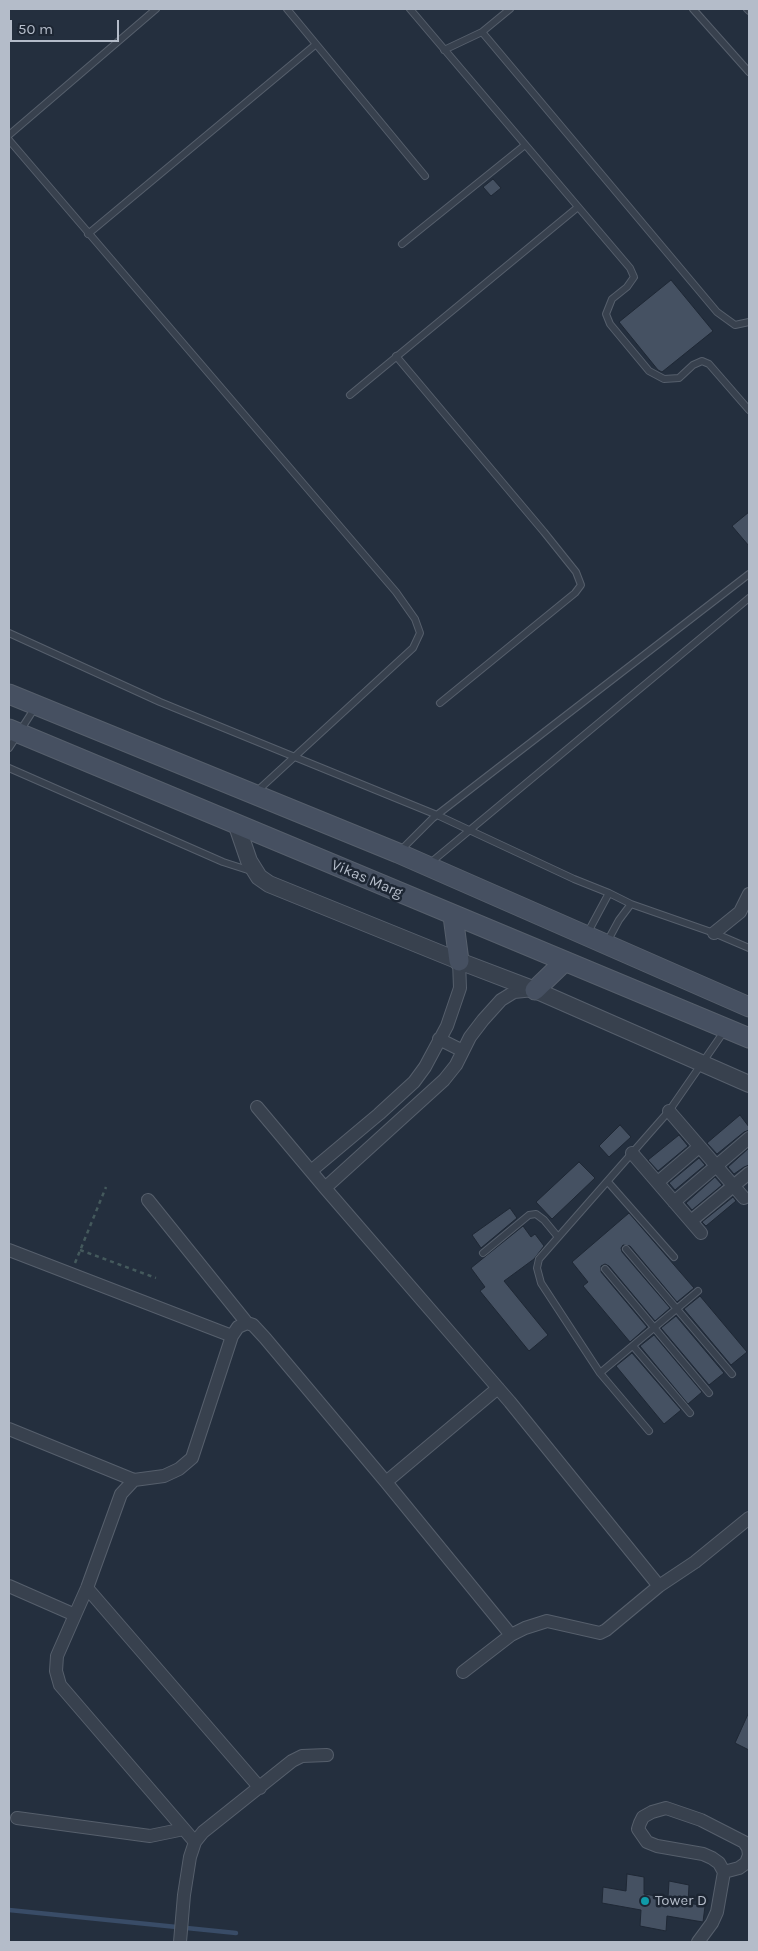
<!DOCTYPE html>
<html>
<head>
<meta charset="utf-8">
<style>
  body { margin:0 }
  #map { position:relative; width:758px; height:1951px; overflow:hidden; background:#242f3e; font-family:Karla,sans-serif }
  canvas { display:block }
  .frame { position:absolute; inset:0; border:10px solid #b4bcc9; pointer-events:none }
  .scale { position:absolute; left:10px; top:20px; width:109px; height:22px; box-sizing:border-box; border:2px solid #b4bcc9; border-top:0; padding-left:6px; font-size:15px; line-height:18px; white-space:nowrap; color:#b4bcc9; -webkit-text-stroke:4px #1d2633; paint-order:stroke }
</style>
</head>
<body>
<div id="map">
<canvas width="758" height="1951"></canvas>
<div class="frame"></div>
<div class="scale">50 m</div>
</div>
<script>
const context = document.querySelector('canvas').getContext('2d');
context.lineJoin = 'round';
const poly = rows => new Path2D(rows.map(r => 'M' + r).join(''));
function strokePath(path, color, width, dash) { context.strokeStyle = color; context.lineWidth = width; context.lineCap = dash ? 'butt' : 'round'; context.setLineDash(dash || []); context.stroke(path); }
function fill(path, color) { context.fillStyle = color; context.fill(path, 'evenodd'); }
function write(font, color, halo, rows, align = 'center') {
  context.font = font + ' Karla,sans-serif'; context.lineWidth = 5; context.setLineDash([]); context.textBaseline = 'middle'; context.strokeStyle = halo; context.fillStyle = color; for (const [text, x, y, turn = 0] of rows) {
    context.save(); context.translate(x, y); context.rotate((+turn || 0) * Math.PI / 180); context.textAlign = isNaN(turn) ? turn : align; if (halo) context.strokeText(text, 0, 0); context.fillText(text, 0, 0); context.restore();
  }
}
strokePath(poly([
  [9,1910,236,1933]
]), '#394c67', 4.5);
const building = poly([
  [493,179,501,188,491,196,483,187,493,179],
  [671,280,713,331,662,372,658,370,619,322,671,280],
  [749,512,749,546,732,526,749,512],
  [740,1115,749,1127,749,1130,744,1132,717,1154,707,1143,740,1115],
  [620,1125,631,1137,609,1157,599,1146,620,1125],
  [679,1135,688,1146,658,1171,648,1160,679,1135],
  [749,1148,749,1165,744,1167,734,1174,728,1167,749,1148],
  [699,1158,705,1165,675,1190,669,1183,699,1158],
  [579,1162,595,1178,552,1219,536,1202,579,1162],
  [715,1177,722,1185,692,1210,686,1203,715,1177],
  [733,1197,736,1201,706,1226,702,1222,733,1197],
  [510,1208,517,1218,481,1248,472,1235,510,1208],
  [629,1213,694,1288,677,1302,630,1246,623,1245,621,1248,622,1252,670,1308,655,1321,609,1266,605,1264,601,1266,601,1272,647,1327,630,1342,583,1286,588,1282,572,1262,629,1213],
  [523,1226,531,1237,535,1234,544,1246,534,1259,504,1281,548,1335,529,1351,480,1291,485,1287,471,1268,523,1226],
  [700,1296,747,1352,731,1365,684,1309,700,1296],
  [676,1316,724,1373,709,1385,661,1328,676,1316],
  [654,1335,702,1392,688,1404,640,1346,654,1335],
  [632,1353,681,1410,664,1424,616,1366,632,1353],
  [749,1712,749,1750,735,1743,749,1712],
  [627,1874,644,1877,644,1894,668,1898,669,1881,689,1885,688,1903,705,1906,703,1922,667,1916,666,1931,640,1926,641,1910,602,1903,603,1887,626,1891,627,1874]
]);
fill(building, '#455162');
strokePath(building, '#1f2835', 1);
const service = poly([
  [287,9,425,176],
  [410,9,630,268,634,277,627,287,612,299,606,314,610,324,649,371,664,379,679,378,693,365,702,361,709,364,749,410],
  [693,9,749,72],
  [747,9,749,11],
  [482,32,717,312,735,325,749,322],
  [444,50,482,32,510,9],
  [9,135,156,9],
  [9,140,396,592,415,619,420,633,413,648,255,793],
  [88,234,315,45],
  [402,244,525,145],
  [396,356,544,532,576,572,581,585,575,593,440,703],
  [350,395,578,207],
  [9,633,160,702,437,815,574,879,609,893,587,934],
  [9,748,36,706],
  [9,768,223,862,251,871],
  [399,852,433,818,749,574],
  [429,864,749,598],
  [609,893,631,904],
  [607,942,619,920,631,904,714,933,749,948],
  [608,1182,674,1257],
  [626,1249,732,1374],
  [483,1253,529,1215,536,1214,544,1220,558,1237],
  [605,1269,709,1393],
  [633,1346,690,1413],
  [600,1373,698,1291],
  [649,1431,600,1373,541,1283,537,1268,539,1259,669,1111,725,1030]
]);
const minor = poly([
  [714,933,740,912,749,894],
  [439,1039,463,1051],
  [257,1107,325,1188,510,1402,659,1586],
  [669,1111,744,1198],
  [632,1153,701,1233],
  [311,1171,379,1114,414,1082,425,1067,447,1026,460,988,459,961],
  [658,1182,699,1147],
  [325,1188,444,1080,456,1065,470,1037,483,1020,501,1000,514,992,534,990],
  [148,1200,247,1323],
  [674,1202,749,1138],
  [691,1221,749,1173],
  [9,1250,232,1336],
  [9,1429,134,1480],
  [386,1482,498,1388],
  [9,1586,75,1615,87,1588,121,1494,134,1480,164,1476,179,1469,192,1458,232,1336,238,1327,247,1323,253,1325,265,1338,386,1482,511,1635],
  [87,1588,260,1788],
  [75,1615,57,1656,56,1671,60,1685,195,1842,203,1832,292,1761,302,1756,327,1755],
  [463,1672,511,1635,525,1628,547,1621,600,1633,606,1630,659,1586,695,1562,749,1518],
  [17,1818,150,1836,184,1829],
  [180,1942,184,1895,190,1857,195,1842],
  [698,1942,712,1923,717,1912,724,1872,719,1863,712,1858,703,1854,657,1846,647,1842,638,1829,640,1823,643,1817,652,1812,666,1808,701,1820,744,1842,748,1848,749,1855,746,1863,739,1868,724,1872]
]);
const tertiary = poly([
  [236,823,249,861,259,877,269,884,459,961,535,990,749,1084]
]);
const secondary = poly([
  [9,694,398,853,749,1007],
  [9,729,749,1038],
  [453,916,459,961],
  [535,990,564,962]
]);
strokePath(service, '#565f6c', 8);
strokePath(minor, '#565f6c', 14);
strokePath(tertiary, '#565f6c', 18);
strokePath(secondary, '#565f6c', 21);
strokePath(poly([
  [80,1250,156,1278],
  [75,1263,106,1187]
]), '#44595c', 2.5, [4, 4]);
strokePath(service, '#38414e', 6);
strokePath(minor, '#38414e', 12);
strokePath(tertiary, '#38414e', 16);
strokePath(secondary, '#465061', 19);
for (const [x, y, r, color] of [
  [645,1901,5,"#0f9aa8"]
]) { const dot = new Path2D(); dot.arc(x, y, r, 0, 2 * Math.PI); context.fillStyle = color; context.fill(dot); strokePath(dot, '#1d2633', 2); }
write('15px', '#b4bcc9', '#1d2633', [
  ["Vikas Marg",367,879,23]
]);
write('15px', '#b4bcc9', '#1d2633', [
  ["Tower D",655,1901]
], 'left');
</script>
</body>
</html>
